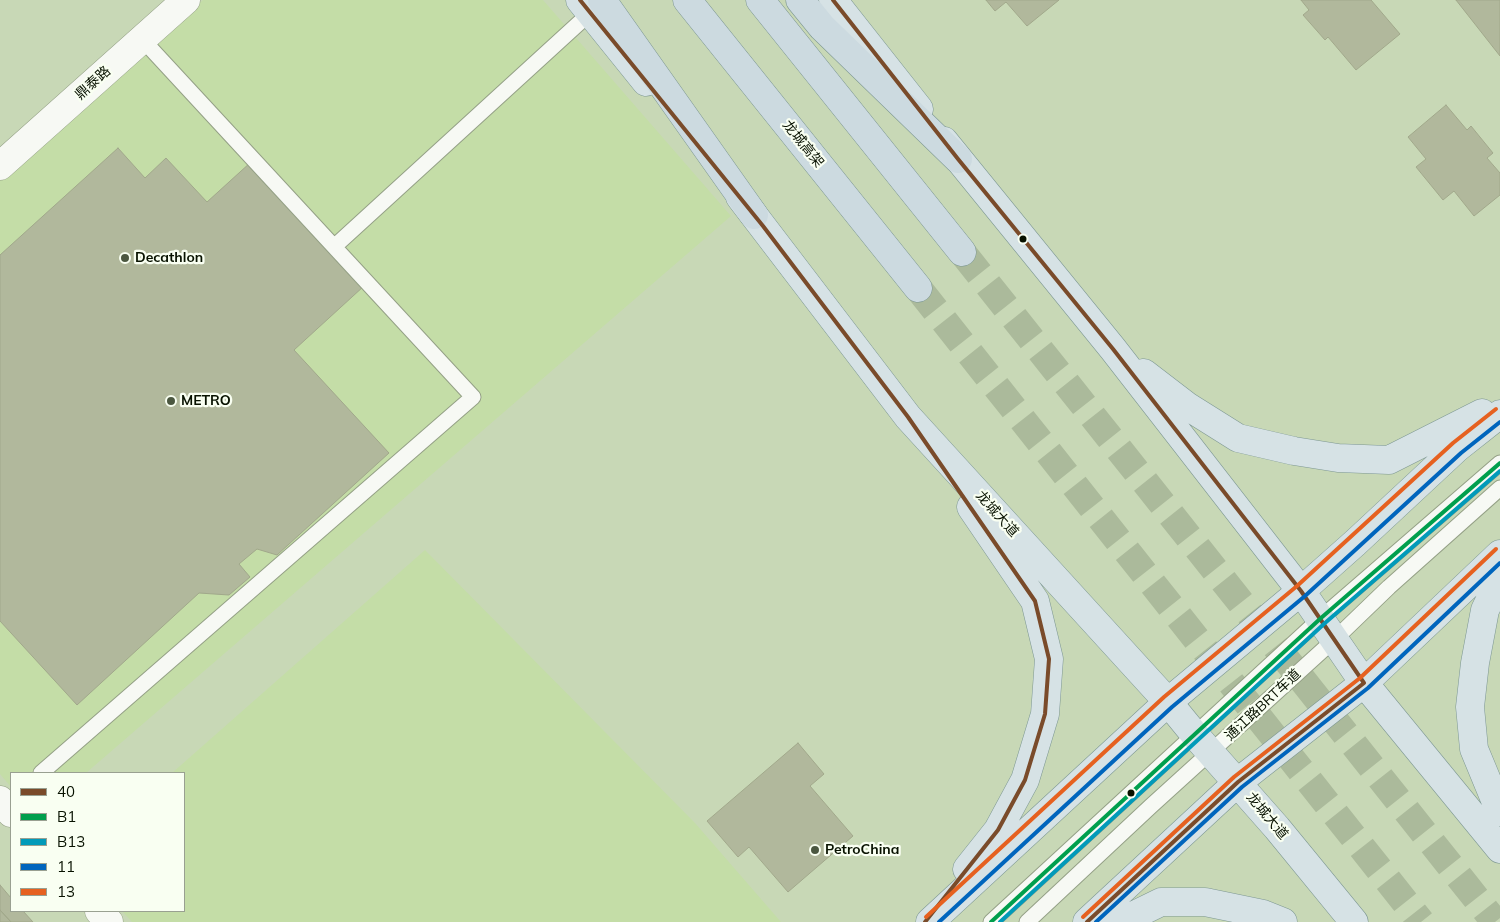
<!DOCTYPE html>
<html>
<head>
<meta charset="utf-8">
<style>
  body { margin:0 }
  #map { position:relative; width:1500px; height:922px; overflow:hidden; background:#c8d8b6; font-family:Mulish,sans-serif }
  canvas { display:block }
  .legend { position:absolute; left:10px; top:772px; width:175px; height:140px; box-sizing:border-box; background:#f9fff2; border:1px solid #99a091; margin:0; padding:6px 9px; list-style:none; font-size:15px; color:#081200 }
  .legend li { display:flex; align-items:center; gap:10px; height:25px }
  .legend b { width:25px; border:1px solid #99a091 }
</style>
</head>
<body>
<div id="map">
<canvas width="1500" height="922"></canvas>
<ul class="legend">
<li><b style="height:6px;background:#7a4b2a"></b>40</li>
<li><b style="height:6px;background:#009f4d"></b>B1</li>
<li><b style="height:6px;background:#019ab9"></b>B13</li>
<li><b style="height:6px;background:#0065bd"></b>11</li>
<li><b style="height:6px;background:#e66120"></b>13</li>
</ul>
</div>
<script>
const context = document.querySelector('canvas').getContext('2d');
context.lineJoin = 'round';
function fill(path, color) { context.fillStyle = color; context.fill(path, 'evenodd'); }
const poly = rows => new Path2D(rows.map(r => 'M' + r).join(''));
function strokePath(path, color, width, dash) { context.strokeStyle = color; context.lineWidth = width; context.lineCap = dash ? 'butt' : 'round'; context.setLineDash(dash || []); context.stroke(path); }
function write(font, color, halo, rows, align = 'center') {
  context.font = font + ' Mulish,"Noto Sans SC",sans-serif'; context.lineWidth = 4.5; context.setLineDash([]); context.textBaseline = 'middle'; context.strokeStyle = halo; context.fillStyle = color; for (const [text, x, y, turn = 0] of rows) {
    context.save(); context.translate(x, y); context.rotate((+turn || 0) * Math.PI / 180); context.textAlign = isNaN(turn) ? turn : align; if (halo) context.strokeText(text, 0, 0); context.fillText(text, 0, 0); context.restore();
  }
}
fill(poly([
  [203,0,543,0,731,216,86,773,11,773,11,787,0,774,0,179],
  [425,550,695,823,781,922,132,922,122,911,184,911,184,773,172,773]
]), '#c4dda7');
const building = poly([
  [986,0,1059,0,1027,26,1006,2,995,11,986,0],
  [1301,0,1371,0,1400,34,1356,70,1328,37,1325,40,1303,15,1309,10,1301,0],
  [1456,0,1500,0,1500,56,1456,0],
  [1446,105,1467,130,1471,126,1493,153,1487,158,1500,173,1500,195,1474,216,1454,191,1443,200,1416,167,1426,159,1408,137,1446,105],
  [118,148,145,178,166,158,207,202,251,162,364,286,294,350,389,453,277,555,257,549,239,564,250,577,229,595,199,593,77,705,0,621,0,255,118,148],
  [798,743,824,774,810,786,853,836,788,892,749,847,738,857,707,821,798,743],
  [0,885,11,898,11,911,23,911,33,922,11,922,0,910,0,885],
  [0,910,11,922,0,922,0,910]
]);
fill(building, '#b1b89c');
strokePath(building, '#a1a88b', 1);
strokePath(poly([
  [962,252,1495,922],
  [918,288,1421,922]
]), '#abba9b', 28, [28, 14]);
const service = poly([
  [335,246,590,13],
  [41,773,473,397,142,39],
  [991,922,1321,618,1500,463],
  [1027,922,1151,806,1335,639,1389,587,1500,488]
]);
const minor = poly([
  [0,800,11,813],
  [99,911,109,922]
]);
const tertiary = poly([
  [0,166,186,0]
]);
const primary = poly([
  [580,0,646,82],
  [833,0,919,109],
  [944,141,1113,349,1301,591,1364,683,1500,849],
  [740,197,908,417,1168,702,1195,735,1277,828,1354,922],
  [1144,373,1187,406,1238,438,1294,451,1338,458,1389,460,1482,413],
  [1500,579,1485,610,1475,663,1470,707,1474,749,1500,812],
  [967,869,998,830,1025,780,1045,714,1049,659,1035,601,971,507],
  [930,922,1168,702,1301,591,1355,543,1457,448,1500,414],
  [1087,922,1238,782,1364,683,1500,554],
  [1120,922,1161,902,1205,902,1263,914,1283,922]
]);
const trunk = poly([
  [602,0,754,215],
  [687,0,918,288],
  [760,0,962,252],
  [800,0,822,27,958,159]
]);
strokePath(service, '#94a086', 17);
strokePath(minor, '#94a086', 29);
strokePath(tertiary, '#94a086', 29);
strokePath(primary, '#7d9792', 29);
strokePath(trunk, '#7d9792', 29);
strokePath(service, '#f7f9f4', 15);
strokePath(minor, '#f7f9f4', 28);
strokePath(tertiary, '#f7f9f4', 28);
strokePath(primary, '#d6e2e5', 28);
strokePath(trunk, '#ccdae0', 28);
strokePath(poly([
  [580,0,763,226,908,417,1035,601,1049,659,1045,714,1025,780,998,830,925,922],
  [833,0,958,159,1113,349,1301,591,1364,683,1238,782,1087,922]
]), '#7a4b2a', 4);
strokePath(poly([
  [991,922,1321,618,1500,463]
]), '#009f4d', 4);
strokePath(poly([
  [1000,922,1325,623,1500,471]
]), '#019ab9', 4);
strokePath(poly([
  [939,922,1172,707,1305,596,1461,453,1500,422],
  [1096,922,1242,787,1368,688,1500,563]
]), '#0065bd', 4);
strokePath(poly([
  [926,917,1164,697,1297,586,1453,443,1496,409],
  [1083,917,1234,777,1360,678,1496,549]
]), '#e66120', 4);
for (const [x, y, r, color] of [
  [1023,239,4.5,"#081200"],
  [125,258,5,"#4b5740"],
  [171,401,5,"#4b5740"],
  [1131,793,4.5,"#081200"],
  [815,850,5,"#4b5740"]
]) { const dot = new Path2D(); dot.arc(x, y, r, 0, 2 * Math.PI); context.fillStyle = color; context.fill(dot); strokePath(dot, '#f9fff2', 2); }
write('14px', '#081200', '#f9fff2', [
  ["鼎泰路",93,83,-42],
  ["龙城高架",803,144,51],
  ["龙城大道",997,514,48],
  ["通江路BRT车道",1263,705,-43],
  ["龙城大道",1267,816,50]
]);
write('bold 14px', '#081200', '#f9fff2', [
  ["Decathlon",135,258],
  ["METRO",181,401],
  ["PetroChina",825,850]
], 'left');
</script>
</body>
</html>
